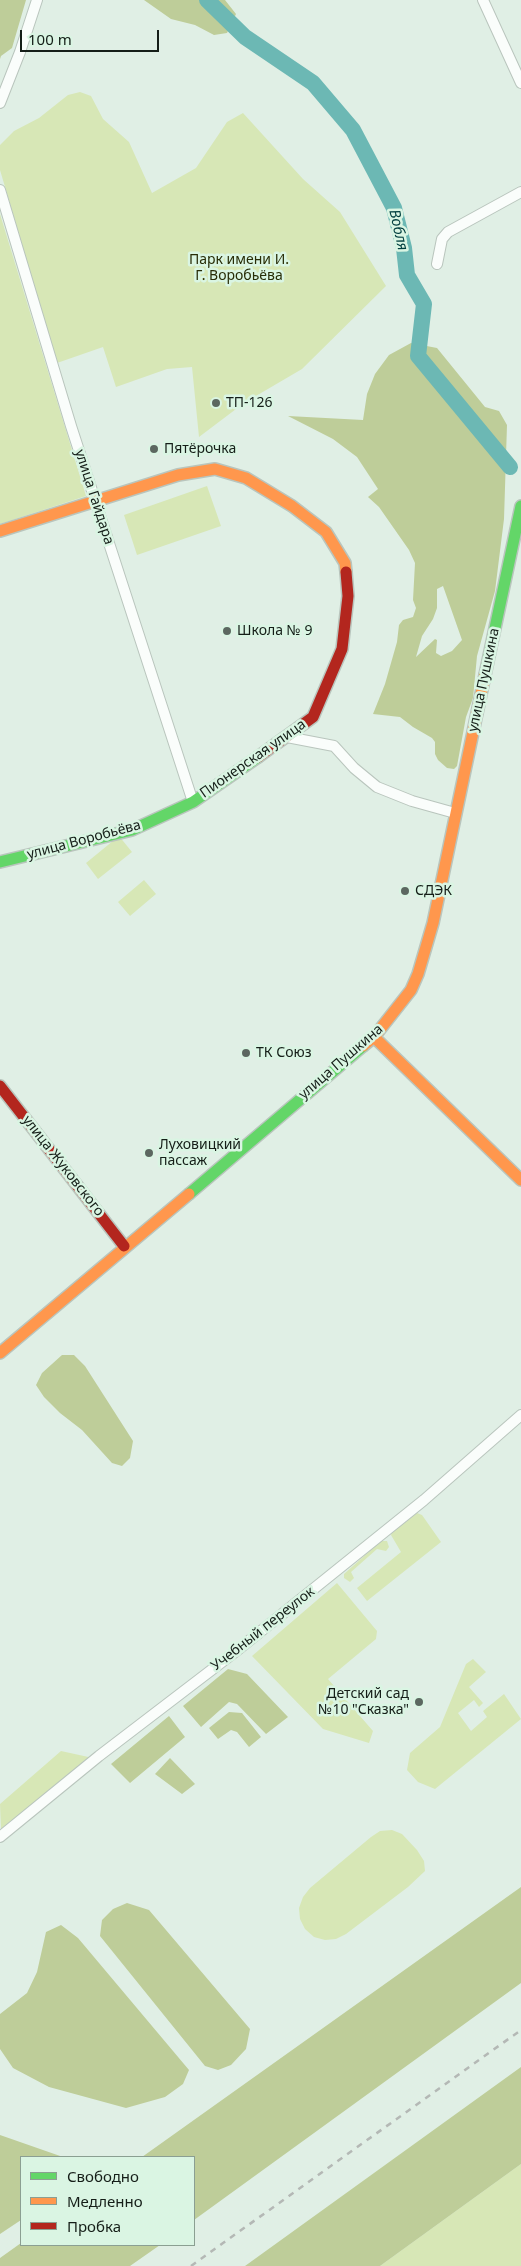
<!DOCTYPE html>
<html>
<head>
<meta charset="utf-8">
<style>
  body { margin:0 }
  #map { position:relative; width:521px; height:2266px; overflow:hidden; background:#e0efe5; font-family:"Noto Sans",sans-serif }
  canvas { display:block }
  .legend { position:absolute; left:20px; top:2156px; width:175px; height:90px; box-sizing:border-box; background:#daf5e3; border:1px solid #8b9f92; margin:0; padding:6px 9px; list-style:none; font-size:15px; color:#151e18 }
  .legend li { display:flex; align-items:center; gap:10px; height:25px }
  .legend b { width:25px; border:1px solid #8b9f92 }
  .scale { position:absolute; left:20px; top:30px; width:139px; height:22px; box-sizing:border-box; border:2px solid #151e18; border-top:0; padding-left:6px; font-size:15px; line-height:18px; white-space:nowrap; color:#151e18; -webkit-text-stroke:4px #daf5e3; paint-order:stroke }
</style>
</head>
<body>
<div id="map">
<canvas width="521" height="2266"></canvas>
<ul class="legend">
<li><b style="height:6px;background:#63d668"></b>Свободно</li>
<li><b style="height:6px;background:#ff974d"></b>Медленно</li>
<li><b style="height:6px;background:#b3261e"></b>Пробка</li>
</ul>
<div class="scale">100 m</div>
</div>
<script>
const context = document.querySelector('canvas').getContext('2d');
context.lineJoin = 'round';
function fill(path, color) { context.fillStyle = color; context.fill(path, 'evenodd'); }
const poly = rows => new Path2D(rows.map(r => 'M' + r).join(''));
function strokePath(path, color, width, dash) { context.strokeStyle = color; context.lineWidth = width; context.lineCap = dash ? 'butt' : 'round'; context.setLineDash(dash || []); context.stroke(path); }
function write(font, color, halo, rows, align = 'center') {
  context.font = font + ' "Noto Sans",sans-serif'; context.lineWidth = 5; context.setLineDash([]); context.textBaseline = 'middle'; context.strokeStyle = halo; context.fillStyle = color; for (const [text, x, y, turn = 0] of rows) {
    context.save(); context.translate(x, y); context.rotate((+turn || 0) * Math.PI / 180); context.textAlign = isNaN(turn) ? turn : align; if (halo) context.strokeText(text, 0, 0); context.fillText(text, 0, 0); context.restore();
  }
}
fill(poly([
  [80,92,91,96,103,119,129,142,152,193,196,168,227,122,243,113,303,179,340,212,386,286,302,369,244,403,199,437,192,367,167,369,116,387,103,347,57,363,0,170,0,145,14,131,39,118,68,95],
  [0,214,86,496,0,524],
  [207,486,221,526,137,555,124,515],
  [119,836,132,852,98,879,86,863],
  [144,880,156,894,130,916,118,902],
  [417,1513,422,1515,441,1542,367,1601,357,1588,401,1552,391,1535,392,1532],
  [381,1541,387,1541,389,1547,386,1551,377,1549,351,1572,354,1578,350,1582,344,1578,344,1574],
  [337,1583,377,1631,376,1639,328,1679,373,1731,369,1743,323,1729,252,1656],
  [473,1659,486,1672,469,1687,483,1703,479,1707,474,1700,458,1713,471,1731,487,1717,483,1711,504,1694,521,1719,435,1789,418,1782,407,1770,410,1753,440,1727,466,1664],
  [61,1751,93,1758,5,1830,1,1829,0,1804],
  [392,1830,402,1834,417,1850,424,1861,425,1871,408,1887,346,1934,336,1939,325,1940,314,1937,305,1929,300,1919,299,1908,303,1897,310,1888,371,1837,380,1831],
  [521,2164,521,2266,380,2266]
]), '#d7e7b6');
fill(poly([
  [0,0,26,0,12,48,1,56,0,59],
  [144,0,225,0,236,14,227,33,214,35,195,25,171,19],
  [411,343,437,348,485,407,499,411,507,425,504,519,495,591,477,656,473,698,466,717,457,766,454,769,447,768,438,760,435,754,435,742,432,738,413,727,400,717,373,714,385,684,397,642,399,625,403,620,413,617,416,608,413,600,415,563,409,550,379,507,368,497,378,489,357,457,333,439,288,416,363,420,367,394,375,374,389,355],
  [443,586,462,640,452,651,441,656,436,653,437,640,435,639,416,657,422,636,433,619,437,608,437,589],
  [62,1355,74,1355,85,1366,133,1441,130,1458,122,1466,112,1463,82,1430,60,1413,44,1397,36,1385,42,1373],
  [228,1669,247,1674,288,1717,266,1734,237,1704,229,1702,201,1727,183,1706],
  [229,1712,242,1713,261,1737,249,1747,237,1732,231,1730,218,1739,209,1728],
  [169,1716,185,1737,130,1783,111,1764],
  [170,1758,195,1784,182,1794,155,1774],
  [521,1887,521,1983,194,2220,194,2157,142,2157],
  [127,1903,149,1910,250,2029,246,2049,231,2065,218,2070,205,2066,100,1936,102,1920,113,1909],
  [61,1925,78,1938,189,2070,183,2084,165,2097,126,2108,49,2087,13,2068,0,2049,0,2014,27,1993,37,1972,46,1932],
  [521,2067,521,2164,380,2266,245,2266],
  [0,2135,63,2157,21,2157,21,2220,0,2234],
  [21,2243,21,2245,160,2245,130,2266,0,2266,0,2258]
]), '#becd99');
strokePath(poly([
  [207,0,245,37,313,83,353,130,394,208,404,248,407,275,424,304,418,356,510,467]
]), '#6cb8b4', 16);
const street = poly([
  [483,0,521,83],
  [0,103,20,52,37,0],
  [0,190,71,426,193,802],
  [437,264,442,239,448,232,521,192],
  [287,737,334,746,354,768,377,787,412,801,455,813],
  [0,1837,99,1756,235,1652,424,1500,521,1415]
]);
const fast = poly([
  [485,675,521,506],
  [0,862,132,830,193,802,258,757],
  [189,1194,363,1046]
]);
const slow = poly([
  [0,531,178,475,215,469,246,478,292,506,326,532,345,563,346,572],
  [374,1037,521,1180],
  [363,1046,374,1037,411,990,418,974,433,923,485,675],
  [0,1353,189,1194]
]);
const jam = poly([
  [258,757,313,717,342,649,348,596,346,572],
  [0,1086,124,1246]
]);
strokePath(street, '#b9c5bd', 12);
strokePath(fast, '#b9c5bd', 14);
strokePath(slow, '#b9c5bd', 14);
strokePath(jam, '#b9c5bd', 14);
strokePath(street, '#fafdfb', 10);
strokePath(fast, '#63d668', 11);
strokePath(slow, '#ff974d', 11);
strokePath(jam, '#b3261e', 11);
strokePath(poly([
  [191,2266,521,2030]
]), '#b4b8b5', 2.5, [6, 6]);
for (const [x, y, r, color] of [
  [216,403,5,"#5c6760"],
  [154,449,5,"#5c6760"],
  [227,631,5,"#5c6760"],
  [405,891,5,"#5c6760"],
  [246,1053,5,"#5c6760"],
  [149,1153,5,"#5c6760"],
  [419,1702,5,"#5c6760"]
]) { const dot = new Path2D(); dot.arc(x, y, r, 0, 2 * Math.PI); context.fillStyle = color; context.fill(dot); strokePath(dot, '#daf5e3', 2); }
write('14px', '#282d07', '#daf5e3', [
  ["Парк имени И.",239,260],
  ["Г. Воробьёва",239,276]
]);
write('14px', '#151e18', '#daf5e3', [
  ["ТП-126",226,403],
  ["Пятёрочка",164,449],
  ["Школа № 9",237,631],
  ["СДЭК",415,891],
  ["ТК Союз",256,1053],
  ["Луховицкий",159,1145],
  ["пассаж",159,1161],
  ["Детский сад",409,1694,"right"],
  ["№10 \"Сказка\"",409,1710,"right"]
], 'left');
write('14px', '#151e18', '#daf5e3', [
  ["улица Гайдара",94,497,72],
  ["улица Пушкина",484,680,-78],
  ["Пионерская улица",253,759,-35],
  ["улица Воробьёва",84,840,-15],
  ["улица Пушкина",341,1062,-41],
  ["улица Жуковского",63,1166,52],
  ["Учебный переулок",263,1629,-38]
]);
write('italic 15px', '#003e3e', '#daf5e3', [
  ["Вобля",398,230,77]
]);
</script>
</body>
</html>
